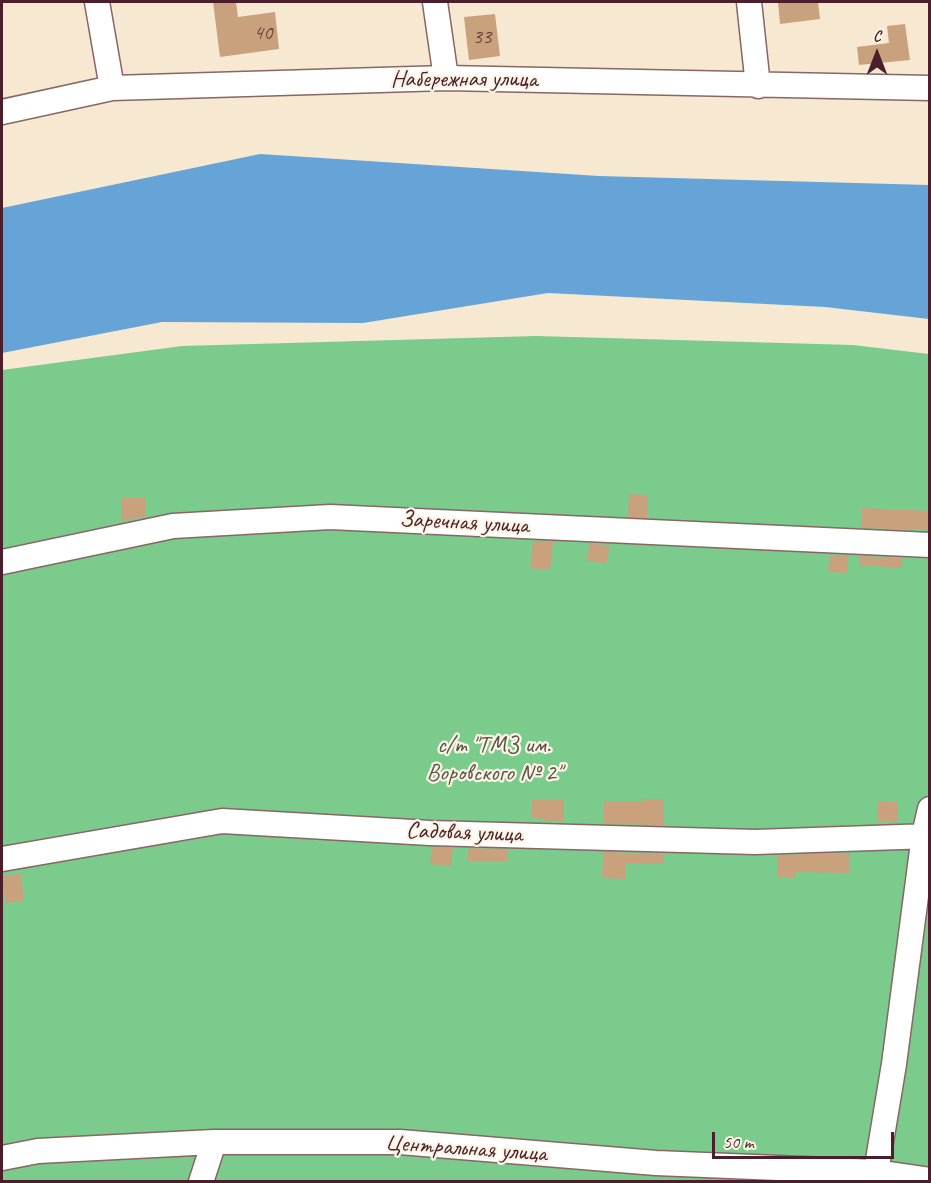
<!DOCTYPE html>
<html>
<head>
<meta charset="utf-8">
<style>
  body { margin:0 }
  #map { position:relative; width:931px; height:1183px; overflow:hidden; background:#f7e9d1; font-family:Caveat,sans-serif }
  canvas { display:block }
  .frame { position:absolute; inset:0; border:3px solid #4a1f2b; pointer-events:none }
  .north { position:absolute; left:847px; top:24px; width:60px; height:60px; -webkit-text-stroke:4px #fcf5e5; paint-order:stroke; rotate:0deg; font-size:16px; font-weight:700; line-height:24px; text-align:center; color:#4a1f2b }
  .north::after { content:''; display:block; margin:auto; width:21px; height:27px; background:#4a1f2b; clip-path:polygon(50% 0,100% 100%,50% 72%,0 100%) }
  .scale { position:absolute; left:712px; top:1132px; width:182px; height:27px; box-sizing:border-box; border:3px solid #4a1f2b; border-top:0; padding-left:8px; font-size:18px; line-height:21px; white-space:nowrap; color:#4a1f2b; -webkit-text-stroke:4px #fcf5e5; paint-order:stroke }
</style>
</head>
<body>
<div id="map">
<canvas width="931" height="1183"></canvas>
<div class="frame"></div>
<div class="north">С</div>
<div class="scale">50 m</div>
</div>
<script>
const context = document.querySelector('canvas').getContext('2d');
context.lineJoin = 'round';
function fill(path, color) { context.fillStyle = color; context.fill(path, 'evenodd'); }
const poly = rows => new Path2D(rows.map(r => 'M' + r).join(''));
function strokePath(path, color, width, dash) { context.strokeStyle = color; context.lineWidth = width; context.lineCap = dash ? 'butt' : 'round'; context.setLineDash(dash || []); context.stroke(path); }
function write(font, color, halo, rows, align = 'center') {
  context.font = font + ' Caveat,sans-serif'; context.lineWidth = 4.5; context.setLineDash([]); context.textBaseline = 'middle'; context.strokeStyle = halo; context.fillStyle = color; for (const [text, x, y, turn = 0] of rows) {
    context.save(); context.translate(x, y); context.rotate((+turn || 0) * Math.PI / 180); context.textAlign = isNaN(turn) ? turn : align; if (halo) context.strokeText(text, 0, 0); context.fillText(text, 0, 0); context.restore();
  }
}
fill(poly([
  [536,336,853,345,929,354,929,1181,2,1181,2,370,182,346]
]), '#7bcb8c');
fill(poly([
  [260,154,599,176,929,185,929,319,825,307,548,293,363,323,162,322,2,353,2,208]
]), '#66a4d8');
fill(poly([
  [213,2,236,2,238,17,275,12,279,49,220,57],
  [778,2,818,2,820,19,780,24],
  [495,14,500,56,469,60,464,17],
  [905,24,910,60,859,65,857,47,889,43,887,26],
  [629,494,648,495,647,518,628,517],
  [121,498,145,498,145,517,121,521],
  [862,508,930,511,930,530,861,528],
  [533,541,553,542,550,570,530,568],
  [590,543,610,546,606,564,586,560],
  [830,555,848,555,847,573,828,572],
  [860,556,902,558,902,568,859,565],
  [644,799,664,799,664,825,603,824,604,801,644,801],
  [532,800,564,800,564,822,545,822,545,819,531,818],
  [878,801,898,802,897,822,877,821],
  [432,847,453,848,451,866,430,864],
  [469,848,508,849,508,861,467,861],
  [603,852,664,854,664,864,625,863,625,879,602,878],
  [850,853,850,873,796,872,796,878,777,878,777,855],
  [21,874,24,901,5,903,3,876]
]), '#caa17d');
const minor = poly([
  [97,2,112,88],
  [435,2,446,78],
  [749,2,758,86],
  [2,112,112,88,446,78,930,88],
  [2,562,173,526,330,517,930,545],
  [2,859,222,821,430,833,755,842,930,836],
  [2,1158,38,1151,214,1142,400,1142,656,1163,876,1172,930,1180],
  [876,1172,894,1064,924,835,930,809],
  [201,1182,214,1142]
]);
strokePath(minor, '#876665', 27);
strokePath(minor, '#fff', 24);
write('21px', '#6a4040', null, [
  ["40",263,33],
  ["33",482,37]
]);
write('24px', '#4a1f2b', '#fcf5e5', [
  ["Набережная улица",464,80],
  ["Заречная улица",464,523,3],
  ["Садовая улица",464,833,2],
  ["Центральная улица",466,1149,4]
]);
write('24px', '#595348', '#fcf5e5', [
  ["с/т \"ТМЗ им.",494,746],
  ["Воровского № 2\"",494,774]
]);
</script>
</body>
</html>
